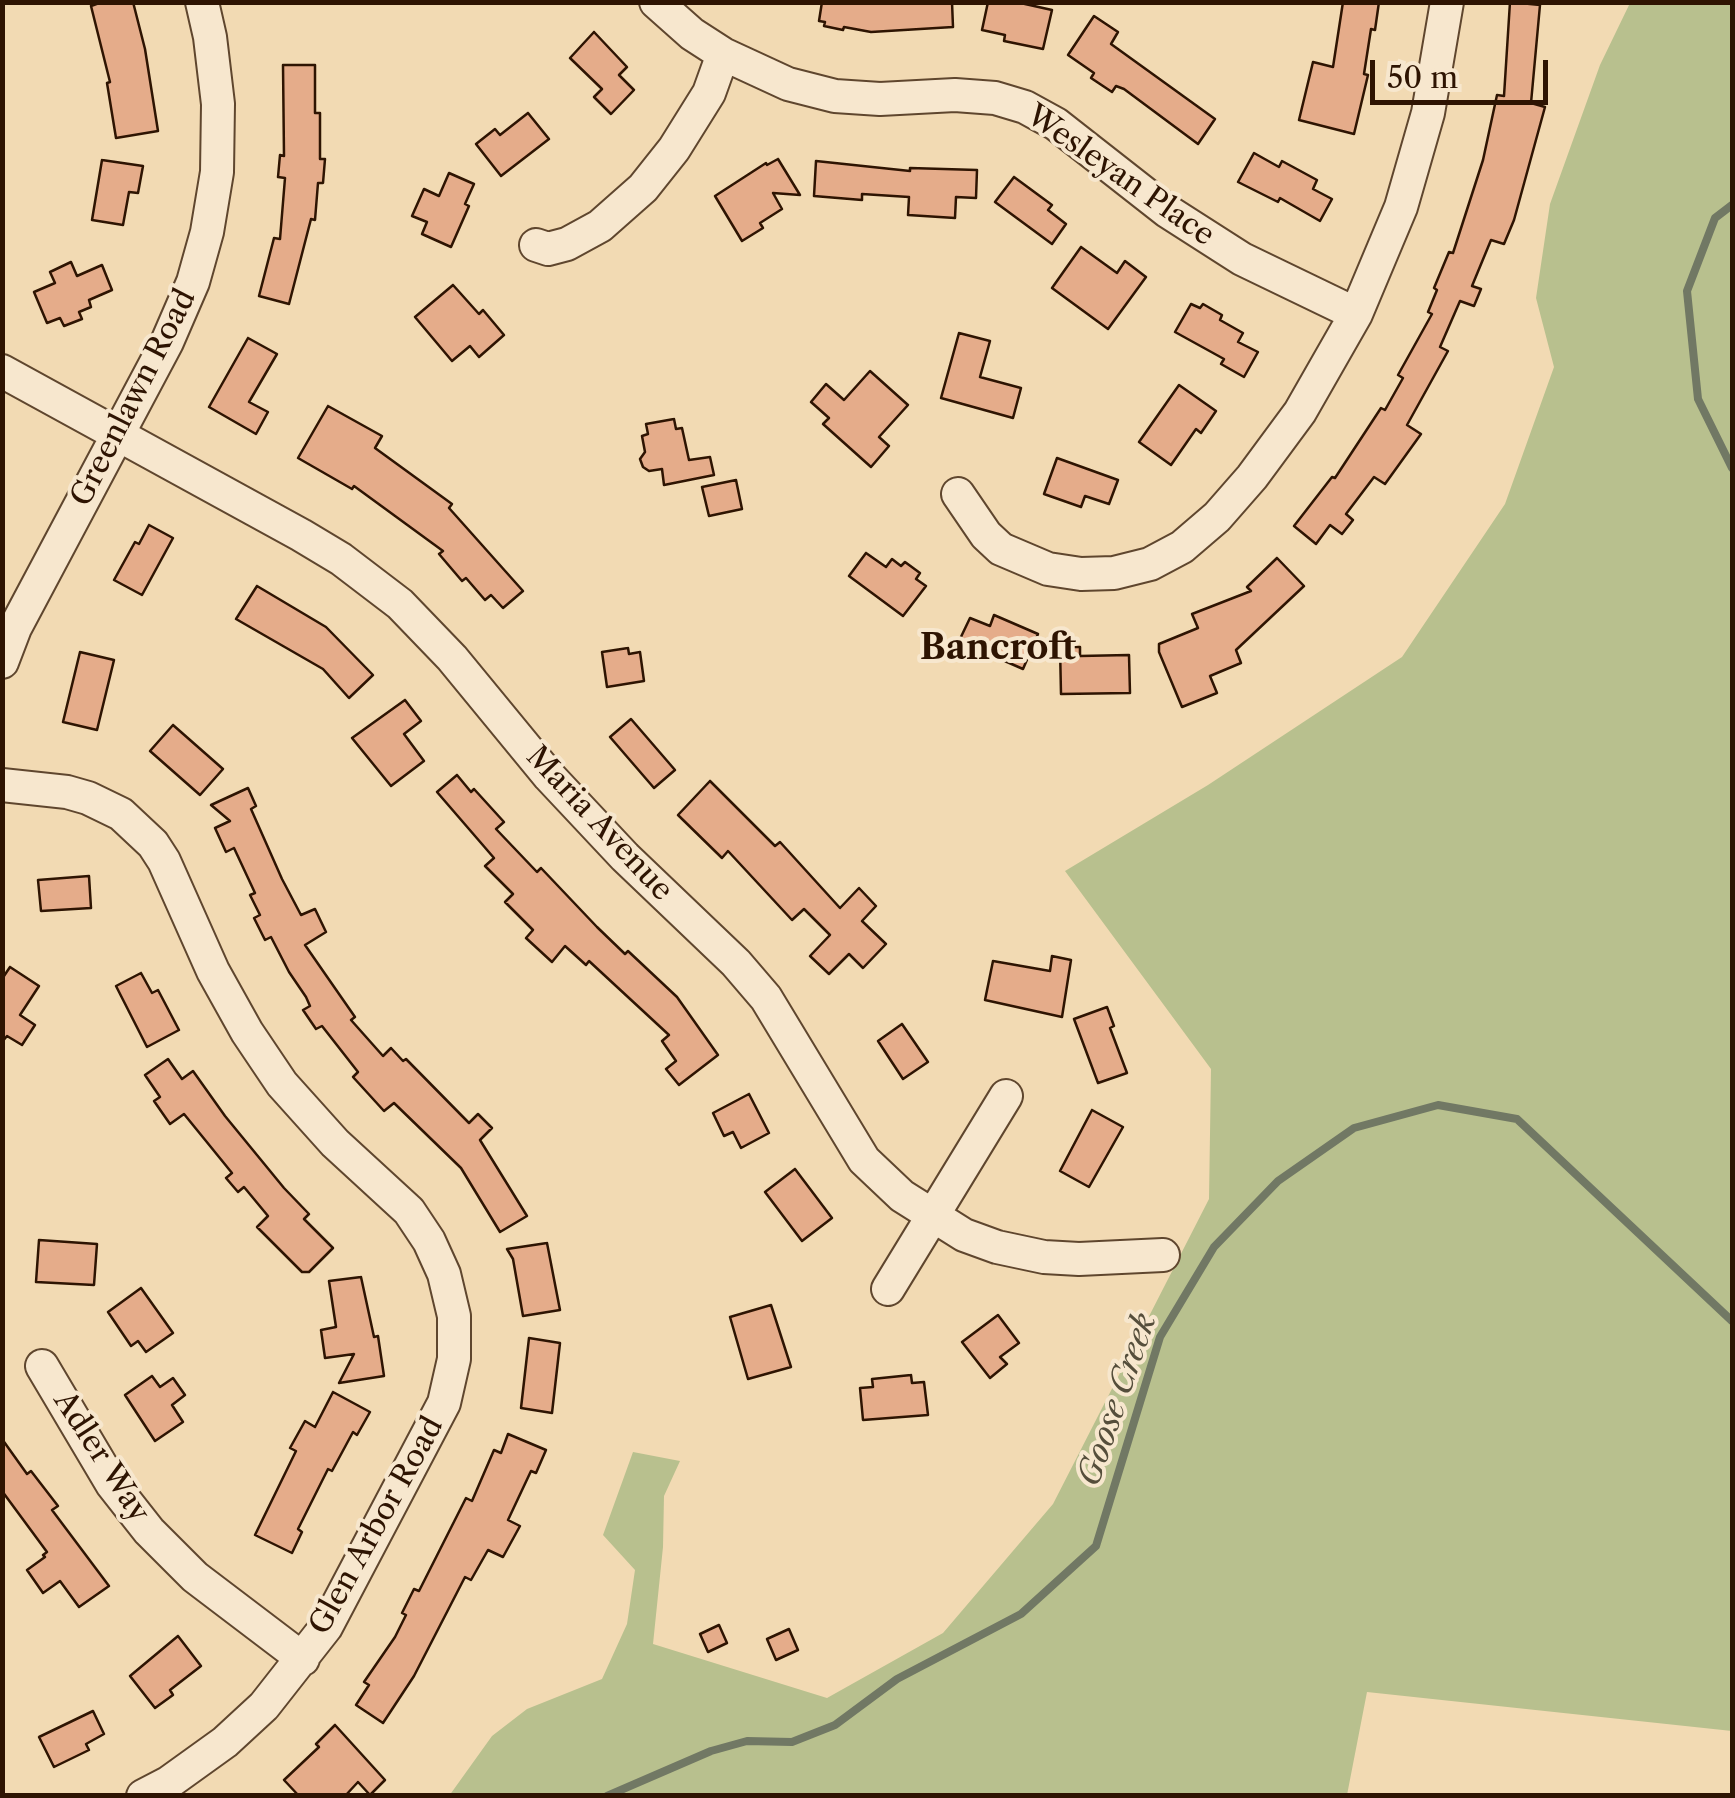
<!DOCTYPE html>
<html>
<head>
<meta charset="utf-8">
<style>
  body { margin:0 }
  #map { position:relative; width:1735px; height:1798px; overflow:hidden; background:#f2dab3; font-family:"Libre Caslon Text",serif }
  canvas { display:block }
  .frame { position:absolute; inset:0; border:5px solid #2e1402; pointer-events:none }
  .scale { position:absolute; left:1370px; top:60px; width:178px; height:45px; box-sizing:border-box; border:5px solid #2e1402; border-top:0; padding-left:12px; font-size:30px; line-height:35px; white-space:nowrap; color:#2e1402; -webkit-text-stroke:8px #f7e7ce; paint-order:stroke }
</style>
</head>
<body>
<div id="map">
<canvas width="1735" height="1798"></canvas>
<div class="frame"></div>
<div class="scale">50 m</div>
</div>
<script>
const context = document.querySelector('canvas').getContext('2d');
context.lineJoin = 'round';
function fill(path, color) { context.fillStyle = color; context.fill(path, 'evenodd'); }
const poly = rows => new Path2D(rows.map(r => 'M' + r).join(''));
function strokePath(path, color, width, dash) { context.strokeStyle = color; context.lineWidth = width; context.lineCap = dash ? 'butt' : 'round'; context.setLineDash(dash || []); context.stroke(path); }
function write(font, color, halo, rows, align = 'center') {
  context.font = font + ' "Libre Caslon Text",serif'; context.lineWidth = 8; context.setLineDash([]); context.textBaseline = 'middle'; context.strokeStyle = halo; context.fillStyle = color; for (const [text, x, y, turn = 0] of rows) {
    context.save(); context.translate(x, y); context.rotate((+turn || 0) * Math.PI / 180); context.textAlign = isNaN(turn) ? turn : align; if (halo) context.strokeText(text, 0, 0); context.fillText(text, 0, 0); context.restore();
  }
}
fill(poly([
  [1630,3,1732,3,1732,1731,1367,1692,1347,1795,449,1796,492,1736,527,1709,602,1679,627,1624,635,1570,603,1535,633,1452,680,1461,664,1496,663,1547,653,1644,827,1698,943,1633,1053,1504,1209,1199,1211,1069,1065,871,1208,785,1402,657,1505,504,1554,367,1536,298,1550,204,1600,65]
]), '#b8c08e');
strokePath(poly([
  [1732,205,1715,218,1687,291,1698,399,1732,468],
  [607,1796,711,1751,747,1741,792,1742,835,1725,897,1679,1021,1614,1096,1546,1160,1337,1214,1247,1278,1181,1354,1128,1438,1105,1517,1119,1732,1321]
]), '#717864', 8);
const building = poly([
  [102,2,133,2,145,49,158,131,116,138,107,83,110,82,91,6,102,2],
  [822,2,952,2,953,27,871,32,844,27,843,30,824,26,825,22,819,21,822,2],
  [988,2,1016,2,1052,10,1043,49,1004,41,1005,35,982,30,988,2],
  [1343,2,1379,2,1375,30,1371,29,1364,74,1368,75,1354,134,1299,120,1313,62,1333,67,1343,2],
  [1510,2,1540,5,1531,103,1545,107,1514,220,1504,244,1491,240,1472,286,1481,289,1474,306,1460,301,1440,347,1448,351,1407,425,1421,434,1385,484,1374,477,1346,514,1353,520,1342,534,1330,525,1316,544,1294,526,1332,477,1335,478,1381,408,1385,410,1403,378,1398,375,1432,314,1428,312,1437,290,1434,288,1449,252,1453,253,1483,160,1497,95,1504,96,1510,2],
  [1094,16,1118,32,1111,44,1215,119,1198,144,1124,89,1116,86,1112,92,1091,78,1094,73,1068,55,1094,16],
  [594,32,627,67,619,75,634,90,611,114,594,97,602,89,570,58,594,32],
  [283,65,315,65,315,113,320,113,320,159,325,159,323,183,318,183,315,220,311,219,289,304,259,296,274,238,280,239,285,178,278,177,280,155,284,156,283,65],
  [528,113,549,139,501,176,476,144,495,129,500,135,528,113],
  [1254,153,1279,167,1282,161,1317,180,1313,189,1332,199,1320,221,1280,198,1278,202,1238,182,1254,153],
  [778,159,800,195,773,193,782,209,760,223,763,228,742,241,715,196,766,163,767,165,778,159],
  [102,160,143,166,138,193,129,192,123,225,92,220,102,160],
  [816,161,910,171,910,168,977,170,976,198,956,197,955,218,908,215,909,197,862,194,862,200,814,196,816,161],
  [449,173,474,184,465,204,469,206,451,247,422,234,427,222,412,216,424,189,439,196,449,173],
  [1014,177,1052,205,1048,210,1066,224,1052,244,995,202,1014,177],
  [1081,247,1117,273,1125,261,1146,277,1108,329,1052,288,1081,247],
  [71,262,77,276,102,265,112,290,89,300,91,307,79,312,82,319,64,326,60,318,47,323,34,292,55,283,50,272,71,262],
  [453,285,479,314,483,310,504,335,479,357,470,346,452,361,415,317,453,285],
  [1191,304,1200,308,1203,304,1222,315,1220,320,1243,333,1238,342,1258,352,1244,377,1221,364,1224,359,1175,332,1191,304],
  [959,333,990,341,980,377,1021,388,1013,418,941,398,959,333],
  [248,338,277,354,249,402,268,412,256,434,209,407,248,338],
  [870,371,908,405,879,437,889,446,871,467,823,424,829,418,811,402,826,384,844,400,870,371],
  [1179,385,1216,411,1201,433,1196,429,1171,465,1139,442,1179,385],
  [328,406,382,436,375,448,452,504,449,508,523,591,503,608,491,595,485,600,466,578,462,581,439,554,443,551,354,486,352,489,298,458,328,406],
  [674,419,676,429,682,428,689,460,710,457,714,475,664,485,662,469,649,471,643,467,640,459,645,452,642,436,648,434,646,424,674,419],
  [1057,458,1118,480,1109,504,1085,496,1081,507,1044,494,1057,458],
  [736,480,742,509,709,516,702,487,736,480],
  [149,525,173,538,142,595,114,580,135,542,139,544,149,525],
  [866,553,886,567,892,559,901,566,905,562,920,573,916,579,926,586,903,616,849,576,866,553],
  [1277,558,1304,586,1236,650,1241,663,1210,676,1217,693,1182,707,1159,652,1159,644,1198,628,1192,614,1251,591,1247,587,1277,558],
  [257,586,326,627,373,675,349,698,323,669,236,619,257,586],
  [994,615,1038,634,1023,669,959,641,970,618,990,626,994,615],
  [1060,647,1080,647,1080,656,1129,655,1130,693,1061,694,1060,647],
  [628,648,629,654,640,652,644,681,607,687,602,652,628,648],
  [80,652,114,660,97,730,63,722,80,652],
  [405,700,421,721,404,734,424,761,391,786,352,738,405,700],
  [631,719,675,770,654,788,610,737,631,719],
  [173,725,223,769,200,795,150,751,173,725],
  [457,775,471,792,474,789,504,822,496,829,537,872,541,868,597,927,625,954,628,951,677,997,718,1055,679,1085,666,1069,676,1061,662,1041,669,1035,589,961,586,965,565,946,552,962,526,938,533,930,505,902,513,894,485,866,494,858,437,792,457,775],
  [710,781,775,846,780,842,840,908,859,888,876,906,862,921,886,944,863,968,849,954,829,974,810,956,830,935,804,909,792,920,728,851,722,858,678,815,710,781],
  [248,788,256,806,251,809,282,879,301,915,315,909,326,932,305,945,355,1017,351,1020,383,1056,391,1048,403,1061,406,1059,469,1123,478,1114,492,1128,480,1140,527,1216,500,1232,461,1168,394,1103,384,1111,353,1077,358,1072,322,1026,316,1029,303,1010,310,1006,306,997,289,972,271,937,265,940,254,918,260,915,250,895,255,893,234,848,226,852,215,828,230,821,211,805,248,788],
  [89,876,91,908,41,911,38,880,89,876],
  [1052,956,1071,960,1062,1017,985,1000,993,961,1050,971,1052,956],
  [10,967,39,986,20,1015,35,1025,22,1045,7,1036,2,1042,2,979,10,967],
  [141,973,152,993,158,990,179,1030,147,1047,116,986,141,973],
  [1107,1007,1114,1026,1110,1028,1127,1073,1098,1083,1074,1019,1107,1007],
  [902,1024,928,1062,903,1079,878,1041,902,1024],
  [168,1059,182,1079,193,1071,225,1116,284,1188,309,1214,304,1219,333,1248,309,1272,302,1272,257,1227,268,1216,244,1187,238,1192,226,1178,232,1173,184,1114,170,1124,154,1101,160,1097,145,1075,168,1059],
  [749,1094,769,1133,741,1148,733,1132,724,1136,713,1113,749,1094],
  [1092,1110,1123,1127,1089,1187,1060,1171,1092,1110],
  [795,1169,832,1218,802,1241,765,1192,795,1169],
  [39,1240,97,1244,94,1285,36,1282,39,1240],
  [547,1243,560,1310,523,1316,513,1259,507,1249,547,1243],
  [361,1277,374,1337,378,1336,384,1376,339,1383,354,1354,325,1358,321,1330,336,1327,329,1281,361,1277],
  [141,1288,173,1333,146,1352,138,1341,131,1346,108,1312,141,1288],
  [771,1305,791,1367,748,1379,730,1317,771,1305],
  [998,1315,1019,1343,1000,1357,1007,1364,990,1378,962,1342,998,1315],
  [529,1338,560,1343,552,1413,521,1408,529,1338],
  [911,1375,912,1383,924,1382,928,1415,863,1420,860,1388,873,1387,872,1379,911,1375],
  [152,1376,160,1387,173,1378,185,1395,172,1405,183,1422,155,1441,125,1395,152,1376],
  [333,1392,370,1412,357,1435,353,1432,332,1471,328,1469,298,1529,302,1532,292,1553,255,1535,296,1451,290,1448,305,1421,315,1427,333,1392],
  [508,1434,546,1450,536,1473,531,1471,508,1520,520,1526,503,1557,488,1550,471,1580,465,1577,414,1676,383,1723,356,1705,369,1685,364,1682,395,1637,406,1615,402,1613,414,1589,419,1591,466,1498,472,1501,494,1450,501,1453,508,1434],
  [2,1439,27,1474,31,1471,58,1506,52,1510,109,1586,79,1607,60,1581,43,1593,27,1570,45,1557,43,1555,47,1552,2,1491,2,1439],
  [719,1625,727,1643,708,1652,700,1634,719,1625],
  [789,1629,798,1650,776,1660,767,1639,789,1629],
  [178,1636,201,1666,170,1690,173,1695,155,1708,130,1676,178,1636],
  [93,1711,104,1734,86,1744,89,1750,54,1767,39,1737,93,1711],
  [335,1725,385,1780,370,1795,358,1782,345,1796,299,1796,284,1780,319,1747,316,1744,335,1725]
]);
fill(building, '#e5ac8a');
strokePath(building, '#2e1402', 2.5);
const minor = poly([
  [656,2,692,34,723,54,788,84,835,96,880,99,955,95,995,98,1025,107,1056,124,1167,211,1242,259,1356,314],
  [536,245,548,249,567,244,600,226,643,188,674,149,709,93,723,54],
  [2,371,301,535,341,559,400,604,452,658,549,776,625,857,736,963,766,998,864,1160,902,1196,964,1235,997,1247,1044,1257,1079,1259,1163,1255],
  [958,494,986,535,1001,549,1048,569,1081,574,1114,573,1150,564,1182,547,1217,517,1252,477,1300,412,1356,314,1401,207,1428,113,1447,2],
  [2,662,15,628,167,342,193,282,207,232,217,172,218,104,210,37,202,2],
  [2,785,67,792,88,798,121,814,153,844,164,861,213,971,247,1032,282,1084,335,1143,409,1211,429,1241,444,1274,454,1316,454,1359,444,1403,326,1627,264,1706,225,1742,168,1783,143,1796],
  [888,1289,1006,1096],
  [42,1366,112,1484,149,1531,195,1577,303,1659]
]);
strokePath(minor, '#5f462e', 36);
strokePath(minor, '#f7e7ce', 32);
write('30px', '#2e1402', '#f7e7ce', [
  ["Wesleyan Place",1120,176,35],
  ["Greenlawn Road",134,398,-63],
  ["Maria Avenue",599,824,47],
  ["Adler Way",101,1457,57],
  ["Glen Arbor Road",377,1526,-61]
]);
write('italic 32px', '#554e3b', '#f7e7ce', [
  ["Goose Creek",1118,1400,-71]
]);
write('bold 35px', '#2e1402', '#f7e7ce', [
  ["Bancroft",998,649]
]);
</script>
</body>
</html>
